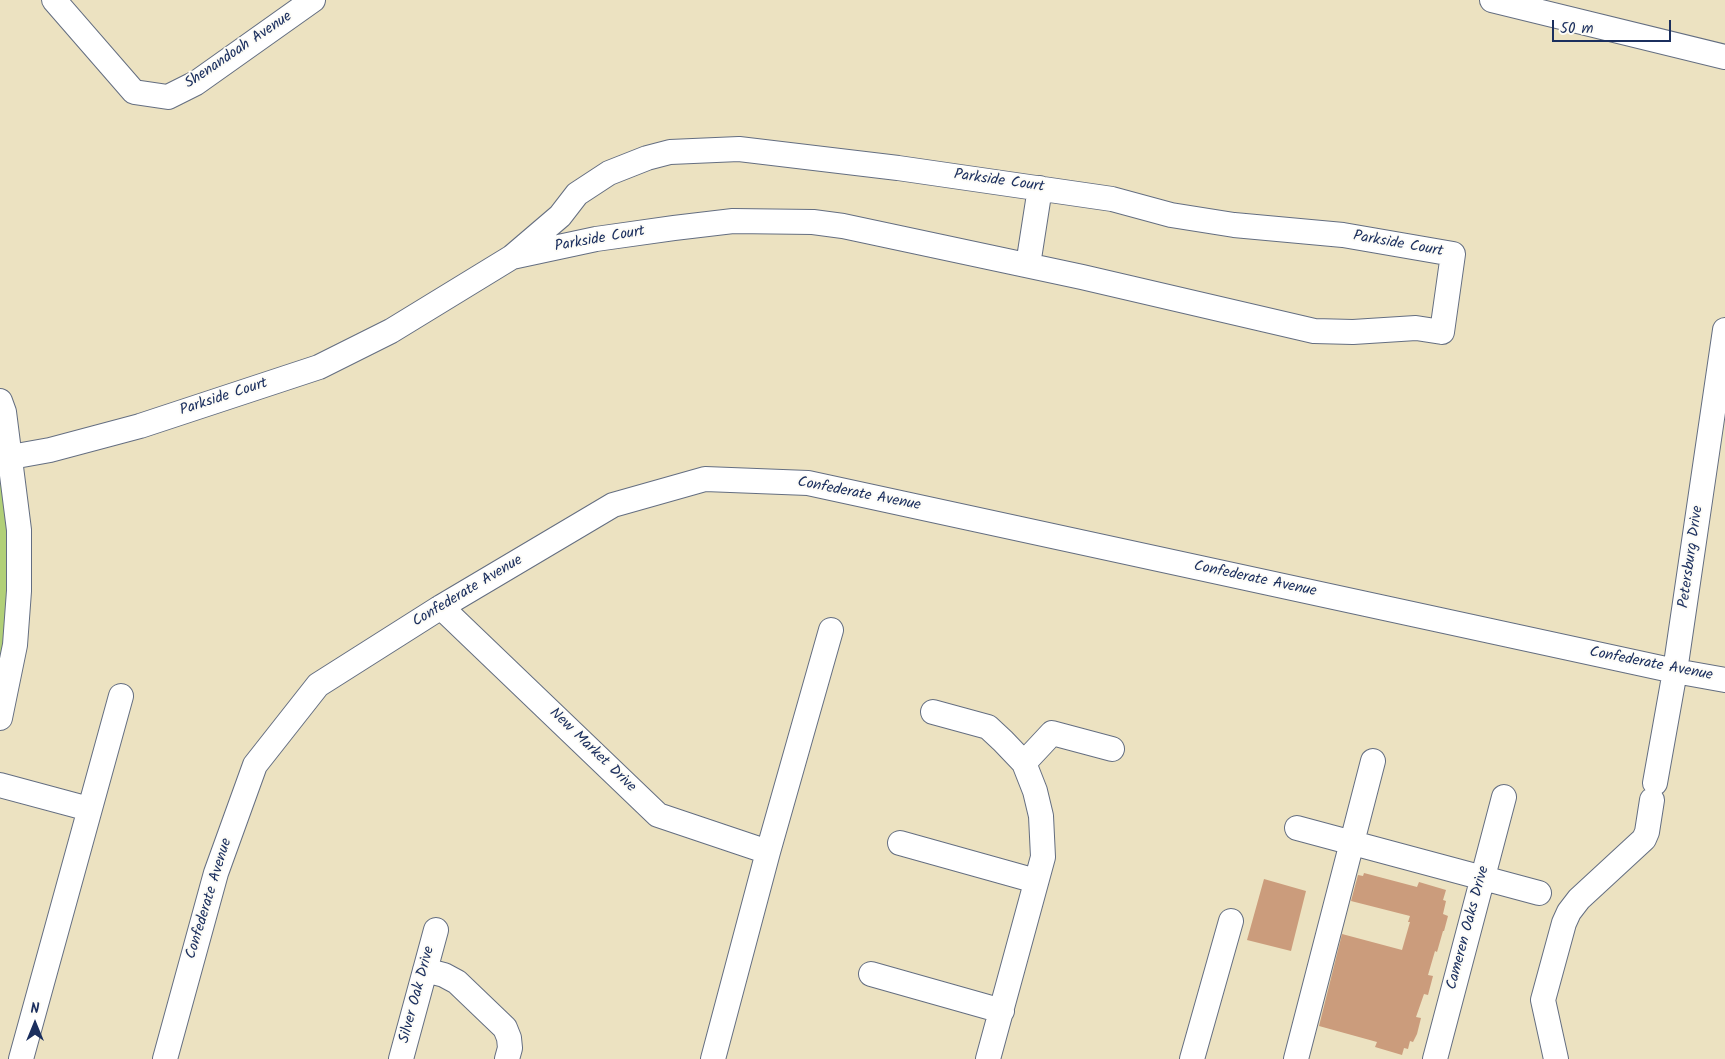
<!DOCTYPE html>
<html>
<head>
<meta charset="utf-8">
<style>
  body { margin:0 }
  #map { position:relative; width:1725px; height:1059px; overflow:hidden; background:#ece2c1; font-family:Kalam,sans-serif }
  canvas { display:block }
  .north { position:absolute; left:10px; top:999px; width:50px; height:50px; -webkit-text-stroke:4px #fdfcf7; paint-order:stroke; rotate:0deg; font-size:14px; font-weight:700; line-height:20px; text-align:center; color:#1b2f5e }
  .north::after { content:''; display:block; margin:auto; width:18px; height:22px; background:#1b2f5e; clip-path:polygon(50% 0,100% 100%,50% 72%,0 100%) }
  .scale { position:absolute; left:1552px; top:20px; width:119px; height:22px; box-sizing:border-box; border:2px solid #1b2f5e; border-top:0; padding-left:6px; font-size:15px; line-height:18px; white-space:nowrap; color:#1b2f5e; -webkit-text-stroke:4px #fdfcf7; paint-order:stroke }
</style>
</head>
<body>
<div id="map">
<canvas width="1725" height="1059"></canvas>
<div class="north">N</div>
<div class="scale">50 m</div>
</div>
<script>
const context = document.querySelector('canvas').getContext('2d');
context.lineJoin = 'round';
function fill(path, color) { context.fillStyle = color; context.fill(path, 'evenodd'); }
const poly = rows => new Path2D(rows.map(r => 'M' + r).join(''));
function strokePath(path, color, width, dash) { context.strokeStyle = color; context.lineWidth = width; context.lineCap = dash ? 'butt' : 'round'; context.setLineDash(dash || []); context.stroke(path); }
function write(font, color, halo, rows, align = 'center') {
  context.font = font + ' Kalam,sans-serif'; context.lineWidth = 4; context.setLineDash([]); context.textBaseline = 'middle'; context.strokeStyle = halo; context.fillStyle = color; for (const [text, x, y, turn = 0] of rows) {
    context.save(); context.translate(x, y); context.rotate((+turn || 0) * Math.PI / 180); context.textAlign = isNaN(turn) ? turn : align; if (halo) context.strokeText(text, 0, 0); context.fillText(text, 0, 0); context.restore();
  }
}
fill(poly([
  [0,472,12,533,0,688]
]), '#b1d078');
fill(poly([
  [1364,873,1417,887,1419,882,1446,890,1443,900,1446,901,1443,914,1448,916,1444,931,1443,931,1437,952,1435,951,1428,975,1433,976,1428,995,1424,994,1416,1017,1421,1018,1417,1034,1413,1042,1410,1041,1408,1049,1404,1048,1402,1055,1375,1047,1377,1042,1319,1026,1342,934,1402,950,1410,922,1408,922,1410,916,1351,901,1358,875,1363,876],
  [1264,879,1306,891,1291,951,1247,940]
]), '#cb9c7c');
const minor = poly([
  [54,0,134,92,168,97,196,83,313,0],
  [1492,0,1725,57],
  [1028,265,1040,188],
  [0,401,4,412,19,530,19,591,15,645,0,718],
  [0,459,50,450,140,426,319,367,391,331,512,257,560,216,577,194,609,173,647,158,670,152,739,149,898,168,1112,199,1171,215,1234,225,1343,235,1453,254,1442,332,1416,328,1353,332,1314,331,1082,277,843,226,813,222,733,221,674,228,596,239,512,257],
  [441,607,658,815,768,852],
  [933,712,988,727,1003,741,1024,763,1035,791,1041,816,1043,857,988,1059],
  [1024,763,1052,733,1112,749],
  [1655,783,1675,671,1725,330],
  [0,785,89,809],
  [1297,828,1539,893],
  [900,843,1036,881],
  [425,970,444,975,457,982,505,1028,509,1038,510,1048,507,1059],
  [871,974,1002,1011],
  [21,1059,121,696],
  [165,1059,216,873,255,765,318,685,441,607,613,505,705,479,808,483,1675,671,1725,680],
  [401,1059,436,930],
  [713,1059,768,852,831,630],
  [1192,1059,1231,921],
  [1296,1059,1373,761],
  [1435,1059,1504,797],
  [1556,1059,1543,1000,1564,923,1569,912,1579,899,1644,839,1647,832,1652,800]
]);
strokePath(minor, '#646e81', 26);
strokePath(minor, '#fff', 24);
write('15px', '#1b2f5e', '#fdfcf7', [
  ["Shenandoah Avenue",239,51,-34],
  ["Parkside Court",999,182,8],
  ["Parkside Court",600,240,-10],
  ["Parkside Court",1398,245,10],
  ["Parkside Court",224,398,-18],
  ["Confederate Avenue",859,495,11],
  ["Petersburg Drive",1692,557,-82],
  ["Confederate Avenue",1255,580,12],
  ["Confederate Avenue",468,592,-31],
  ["Confederate Avenue",1651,665,11],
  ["New Market Drive",592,751,44],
  ["Confederate Avenue",210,899,-73],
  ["Cameren Oaks Drive",1469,928,-75],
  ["Silver Oak Drive",418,995,-75]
]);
</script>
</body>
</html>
